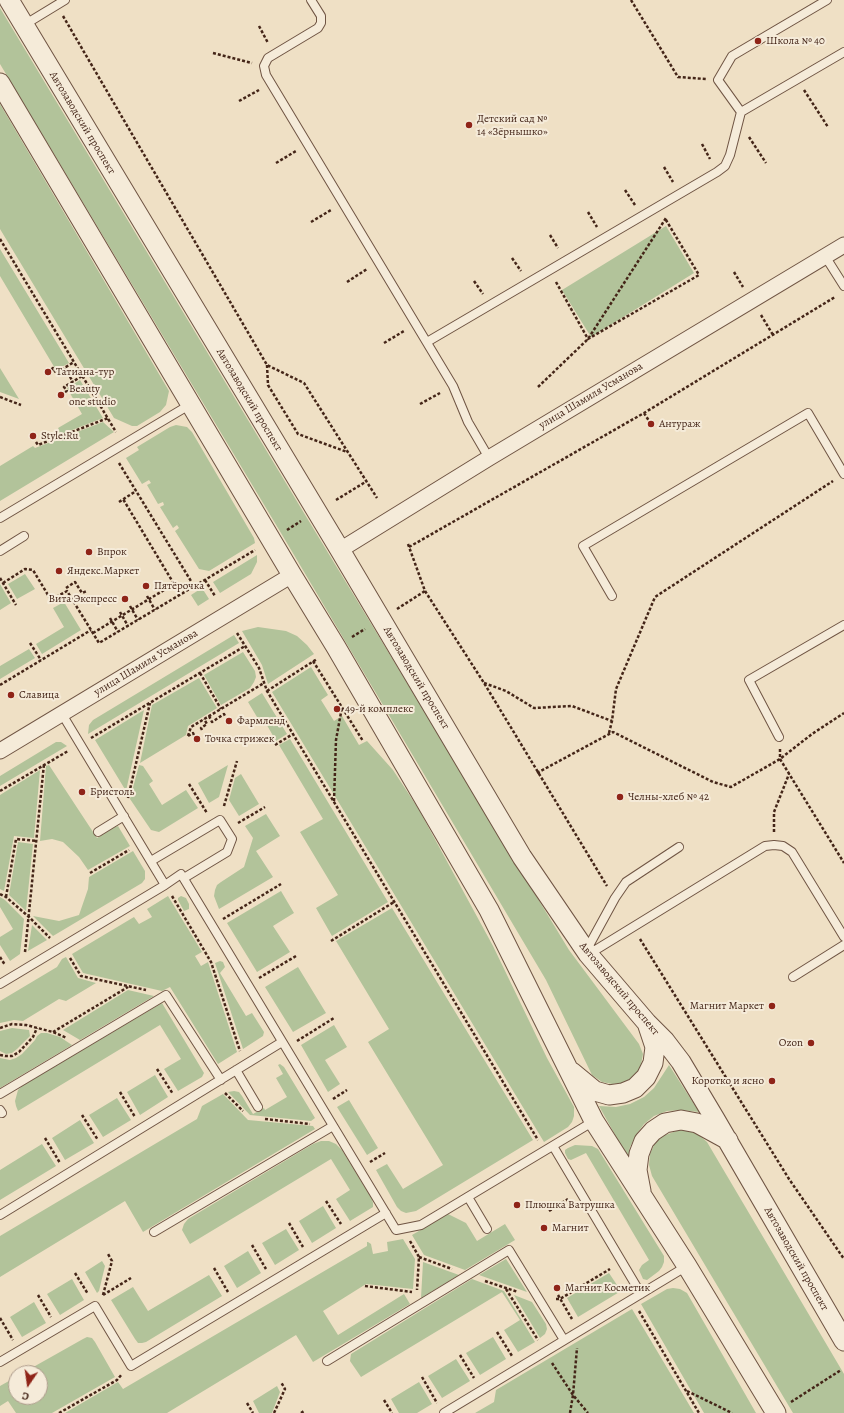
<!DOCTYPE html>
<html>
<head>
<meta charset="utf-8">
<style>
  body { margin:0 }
  #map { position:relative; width:844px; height:1413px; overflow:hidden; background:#efe0c5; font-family:Alegreya,serif }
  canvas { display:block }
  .north { position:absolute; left:8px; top:1365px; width:40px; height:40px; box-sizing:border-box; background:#f5ebd9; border:1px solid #ae9c8c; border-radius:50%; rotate:193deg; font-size:11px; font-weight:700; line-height:16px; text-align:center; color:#442518 }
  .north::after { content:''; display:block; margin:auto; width:14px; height:18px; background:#8f2418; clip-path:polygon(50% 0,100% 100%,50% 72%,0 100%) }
</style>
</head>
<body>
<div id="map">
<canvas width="844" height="1413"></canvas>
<div class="north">С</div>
</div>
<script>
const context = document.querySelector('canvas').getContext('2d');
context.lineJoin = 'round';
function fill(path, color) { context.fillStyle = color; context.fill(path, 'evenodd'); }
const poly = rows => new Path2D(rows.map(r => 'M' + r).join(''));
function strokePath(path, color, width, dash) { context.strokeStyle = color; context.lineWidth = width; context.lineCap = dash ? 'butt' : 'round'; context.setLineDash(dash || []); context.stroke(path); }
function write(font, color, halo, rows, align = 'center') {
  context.font = font + ' Alegreya,serif'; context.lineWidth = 4; context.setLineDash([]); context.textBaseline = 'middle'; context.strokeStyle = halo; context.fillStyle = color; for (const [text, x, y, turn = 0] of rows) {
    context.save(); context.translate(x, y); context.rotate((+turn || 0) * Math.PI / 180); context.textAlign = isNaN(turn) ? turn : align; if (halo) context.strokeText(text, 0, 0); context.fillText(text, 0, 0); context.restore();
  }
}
fill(poly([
  [0,8,307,518,569,950,639,1044,643,1054,641,1065,636,1076,624,1083,612,1084,602,1082,592,1075,546,980,281,533,0,64],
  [0,104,169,391,166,405,160,412,137,426,132,426,114,418,0,229],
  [666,226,694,273,591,337,562,290],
  [0,249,69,363,56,370,0,276],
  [0,368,19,399,0,392],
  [80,380,103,418,44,441,43,440,59,430,58,428,82,414,67,388],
  [103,422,114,432,0,501,0,466,33,446,35,448],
  [176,425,187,427,192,432,254,538,255,543,209,571,199,569,175,531,179,528,177,525,173,528,160,507,164,505,163,502,158,504,147,485,151,483,149,480,142,484,126,458,139,450,137,447,170,427],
  [257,555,257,562,251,574,220,593,213,582],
  [25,574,35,589,17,599,8,584],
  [0,584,11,603,0,610],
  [202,588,209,599,198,606,191,595],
  [64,602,81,630,42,654,36,644,64,627,53,608],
  [258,627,286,631,297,636,307,645,314,654,268,684,262,665,242,631],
  [234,635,239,643,88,734,89,725,93,720],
  [29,649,35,658,0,679,0,666],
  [243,652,255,671,256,677,254,682,250,688,221,705,204,675],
  [311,667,328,695,321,700,334,721,342,716,359,745,367,741,393,770,418,808,493,946,547,1058,574,1107,574,1116,572,1122,568,1127,544,1142,272,692],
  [199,678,217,708,188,726,186,735,140,763,152,705],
  [262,693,287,734,276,741,264,720,260,722,248,702],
  [144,710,126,791,95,740],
  [290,739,388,902,332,936,316,908,338,895,300,832,323,819,279,745],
  [56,742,61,742,67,746,0,786,0,776],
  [49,765,97,838,115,827,118,826,130,846,88,870,79,857,63,842,52,839,40,841,46,766],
  [139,765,143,766,153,781,149,784,162,805,186,790,198,808,159,832,151,830,130,799],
  [228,765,219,797,209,803,198,783],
  [40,770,34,838,14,836,4,891,0,889,0,795],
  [241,774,259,804,239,816,229,800,235,778],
  [266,814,280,836,256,851,273,877,219,909,214,896,215,890,217,885,221,882,244,867,253,838,245,826],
  [18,842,33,844,26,911,9,895],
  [133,851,145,871,145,879,142,883,53,936,33,916,59,921,79,915,88,889,89,877],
  [281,891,294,913,273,926,290,952,257,972,227,923],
  [168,896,202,952,195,956,201,966,208,962,237,1052,218,1064,170,987,162,991,83,973,72,954,134,917,139,924,152,917,147,909],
  [181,896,186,898,189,904,189,909,184,911,178,900,178,898],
  [0,897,5,900,24,919,20,954,10,961,0,945,0,937,13,929,0,907],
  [392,908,533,1140,416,1211,406,1213,401,1211,397,1207,376,1170,387,1164,403,1189,443,1165,368,1042,389,1029,336,941],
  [32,925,47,940,28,951],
  [66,957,78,978,96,983,66,1001,59,999,23,1021,14,1020,0,1023,0,1001,57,967,62,959],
  [220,961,223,962,225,967,220,973,246,1016,252,1013,264,1032,263,1036,243,1049,215,963],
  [298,967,326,1013,293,1032,265,987],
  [128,990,154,996,80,1040,63,1030],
  [162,1003,204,1073,202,1077,178,1091,164,1069,181,1059,160,1025,18,1111,16,1106,15,1101,18,1090,22,1086],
  [334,1025,347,1047,325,1060,340,1084,328,1092,301,1045],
  [12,1028,29,1030,30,1036,17,1049,12,1053,6,1054,0,1051,0,1031],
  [41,1033,47,1033,60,1037,72,1045,0,1088,0,1058,10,1060,16,1058,22,1054,35,1040,37,1036],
  [280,1064,284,1067,315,1118,311,1121,250,1115,228,1092,234,1091,239,1092,242,1096,253,1114,264,1108,265,1110,287,1097,276,1078,283,1074,278,1065],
  [669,1065,699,1112,681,1110,667,1111,654,1116,644,1124,636,1135,630,1147,628,1158,599,1106,616,1107,630,1104,644,1097,654,1088],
  [155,1075,168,1097,140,1115,127,1092],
  [223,1094,248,1120,313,1126,315,1129,143,1232,125,1201,0,1277,0,1236,197,1119,202,1106],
  [117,1098,131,1120,103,1137,89,1115],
  [349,1100,378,1148,367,1155,337,1107],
  [80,1120,94,1143,65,1160,52,1138],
  [679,1130,689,1131,699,1135,707,1142,844,1374,844,1413,793,1413,652,1176,649,1165,650,1154,654,1145,660,1137],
  [321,1141,329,1141,336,1144,342,1150,372,1199,373,1203,373,1207,350,1221,336,1199,350,1190,331,1159,190,1244,182,1230,184,1224,188,1219,313,1144],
  [42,1144,56,1166,0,1200,0,1170],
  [575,1145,592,1146,598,1149,664,1256,664,1262,662,1267,659,1271,647,1280,643,1279,639,1270,642,1265,649,1260,586,1153,571,1160,568,1159,565,1153,565,1150,568,1148],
  [323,1206,336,1228,312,1243,299,1221],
  [448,1214,466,1223,477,1241,505,1224,515,1240,465,1270,424,1255,412,1235],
  [286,1229,299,1250,275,1265,262,1243],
  [403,1239,415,1259,413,1289,366,1284,323,1311,338,1335,404,1294,410,1304,313,1362,296,1335,167,1413,65,1413,118,1382,123,1389,367,1246,367,1242,368,1242,371,1244,373,1254,388,1251,387,1242],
  [248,1251,261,1273,237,1288,224,1266],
  [506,1259,527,1292,479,1275],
  [102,1261,105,1266,99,1291,97,1293,85,1272],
  [423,1262,459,1275,421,1298],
  [609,1273,621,1291,578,1317,567,1298],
  [209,1275,222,1296,146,1342,142,1343,138,1343,135,1339,111,1300,133,1287,148,1311],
  [72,1279,84,1300,60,1315,47,1294],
  [472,1279,504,1291,535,1342,518,1352,504,1330,520,1320,502,1292,361,1377,350,1361,351,1354],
  [673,1288,680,1289,687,1293,756,1413,704,1413,641,1304,667,1289],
  [514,1295,532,1302,546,1324,547,1329,545,1334,540,1338],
  [34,1302,46,1323,22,1337,10,1317],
  [632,1309,694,1413,475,1413,494,1402,496,1390],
  [87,1337,92,1338,95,1342,115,1377,52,1413,16,1413,8,1401,0,1406,0,1386,16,1377,16,1397,40,1397,40,1373,35,1373,33,1370,29,1372,28,1370,83,1339],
  [493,1337,506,1359,480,1375,466,1353],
  [456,1359,470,1381,442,1398,428,1376],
  [419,1382,432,1404,417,1413,399,1413,391,1399],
  [277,1386,280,1392,272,1413,259,1413,253,1401]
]), '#b2c39a');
const service = poly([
  [311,0,321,16,321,23,318,28,268,58,264,66,266,75,453,386,468,422,489,458],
  [24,25,65,0],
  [741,112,718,80,732,56,827,0],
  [825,256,844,286],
  [427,342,717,172,725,166,730,155,741,112,844,52],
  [0,518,191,404],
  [0,551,24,536],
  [612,596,583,546,808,413,844,474],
  [62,714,165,885,181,874,396,1230,421,1225,594,1121],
  [779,737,749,680,844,625],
  [98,832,124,816],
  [151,861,220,820,232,839,227,852,184,878],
  [586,951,615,898,626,882,679,847],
  [589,954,765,846,774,845,783,846,792,852,844,937],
  [793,977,844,945],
  [0,984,165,885],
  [236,1070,258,1107],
  [0,1094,166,995,221,1080],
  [0,1110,2,1113],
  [553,1146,641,1294],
  [468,1197,487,1229],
  [0,1215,282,1042],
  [154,1232,333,1126],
  [327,1361,509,1250,564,1340],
  [0,1362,95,1306,131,1366,386,1213],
  [444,1413,687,1266]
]);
const minor = poly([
  [340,550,489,458,844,245],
  [0,751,292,575]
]);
const tertiary = poly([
  [9,0,340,550,522,857,588,954,647,1023,665,1041,681,1062,715,1119,844,1341],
  [0,83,292,575,336,647,489,910,594,1121,687,1266,776,1413],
  [572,1072,595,1091,609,1095,623,1093,635,1088,646,1077,653,1063,655,1047,648,1026],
  [641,1191,637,1170,639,1154,644,1141,653,1131,665,1123,681,1120,697,1123,728,1140]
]);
strokePath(service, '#6f5443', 10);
strokePath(minor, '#6f5443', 17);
strokePath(tertiary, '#6f5443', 21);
strokePath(poly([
  [631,0,678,77,706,79],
  [63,16,267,365,304,383,377,498],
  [259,26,268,43],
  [213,53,252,63],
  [804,90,828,127],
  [239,101,259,90],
  [749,137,766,163],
  [702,144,710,159],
  [276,163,296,151],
  [664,167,673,182],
  [625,190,635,205],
  [588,212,597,227],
  [311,222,331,210],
  [550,235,558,248],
  [0,239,116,432],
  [512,258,521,271],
  [734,272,743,287],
  [474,281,483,294],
  [347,282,367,269],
  [556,282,588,339,699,275,666,220],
  [761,315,773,335],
  [384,343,404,331],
  [267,365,268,385,298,434,347,452],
  [65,368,73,382],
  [51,370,53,368,56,373,74,362],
  [538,387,588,339,666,218],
  [65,392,67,391,64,387,82,376],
  [0,397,21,405],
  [420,404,440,393],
  [644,413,651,424],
  [36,442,38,445,108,418],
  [119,463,194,586],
  [336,500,367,481],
  [119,502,136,491],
  [287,530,301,521],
  [408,544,425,591,484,683,607,886],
  [409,547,644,413,835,297],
  [0,578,16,605],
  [205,580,215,596],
  [3,583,25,569,33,570,51,600,67,591,99,643,255,550],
  [66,588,75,582,82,593,87,591],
  [147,596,155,610],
  [130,606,138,620],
  [397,609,425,591],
  [120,612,128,626],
  [110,618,118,632],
  [93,633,174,584,123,499],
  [237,633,259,668,267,691,538,1140],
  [352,637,365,629],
  [30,643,41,660],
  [313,661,363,741],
  [200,673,221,709],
  [484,683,506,691,534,708,572,706,612,721],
  [0,685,91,630],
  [267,691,317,659],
  [209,716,212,722,224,714,225,716],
  [202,730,201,728,207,724,204,719],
  [609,733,612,721,616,689,655,597,833,481],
  [188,736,191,727,264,683],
  [188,736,193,733,194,735],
  [91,738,245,646],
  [275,745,293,734],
  [780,749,780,759,844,863],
  [537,773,613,732,713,782,731,787,780,759,812,734,844,713],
  [189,784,207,813],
  [0,791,68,751],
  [128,798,150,703],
  [334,801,336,740,342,707],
  [224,806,237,761],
  [238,823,265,807],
  [774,832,774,812,789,774],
  [90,873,129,850],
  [0,894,6,897,29,917,50,938],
  [172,896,211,962,240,1051],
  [6,897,16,839,37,841],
  [223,919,281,884],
  [640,939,789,1179,844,1259],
  [331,941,394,902],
  [25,952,44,764],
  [0,957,5,965],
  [70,958,81,976,146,990],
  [259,978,296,956],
  [0,1028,12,1024,26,1025,53,1032,67,1038],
  [53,1032,128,987],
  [297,1041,334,1018],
  [0,1055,5,1056,12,1056,19,1052,33,1037,37,1028],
  [157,1069,173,1094],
  [120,1092,135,1117],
  [225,1093,243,1111],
  [333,1099,347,1090],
  [82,1115,98,1140],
  [265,1119,310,1124],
  [45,1138,60,1163],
  [370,1162,385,1153],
  [326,1201,341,1224],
  [549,1211,568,1199],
  [289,1223,303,1247],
  [410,1241,419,1257,417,1290],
  [252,1245,266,1269],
  [419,1257,452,1269],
  [214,1268,228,1292],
  [75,1273,88,1294],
  [485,1281,518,1292],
  [365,1286,412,1292],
  [506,1289,538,1340],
  [38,1295,51,1317],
  [103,1295,112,1261,108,1254],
  [103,1295,131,1278],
  [558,1295,572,1319],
  [556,1299,560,1299,610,1269],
  [639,1311,699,1413],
  [0,1318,13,1340],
  [497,1332,512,1356],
  [460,1355,474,1378],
  [552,1363,573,1395,588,1413],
  [422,1377,437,1403],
  [687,1391,732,1413],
  [384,1400,392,1413],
  [791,1402,841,1370],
  [247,1403,253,1413],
  [59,1413,117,1380,122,1374],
  [274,1413,285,1389,281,1382],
  [301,1413,304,1411],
  [570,1413,573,1395,577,1348]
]), '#442518', 2.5, [3, 2]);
strokePath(service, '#f5ebd9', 8);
strokePath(minor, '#f5ebd9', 15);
strokePath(tertiary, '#f5ebd9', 19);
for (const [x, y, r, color] of [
  [758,41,4,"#8f2418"],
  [469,125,4,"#8f2418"],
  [48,372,4,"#8f2418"],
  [61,395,4,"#8f2418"],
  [651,424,4,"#8f2418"],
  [33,436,4,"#8f2418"],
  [89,552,4,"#8f2418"],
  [59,571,4,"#8f2418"],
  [146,586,4,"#8f2418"],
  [125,599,4,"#8f2418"],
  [11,695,4,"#8f2418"],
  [337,709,4,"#8f2418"],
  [229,721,4,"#8f2418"],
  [197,739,4,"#8f2418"],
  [82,792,4,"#8f2418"],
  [620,797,4,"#8f2418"],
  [772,1006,4,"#8f2418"],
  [811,1043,4,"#8f2418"],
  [772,1081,4,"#8f2418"],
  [517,1205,4,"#8f2418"],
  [544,1228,4,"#8f2418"],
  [557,1288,4,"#8f2418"]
]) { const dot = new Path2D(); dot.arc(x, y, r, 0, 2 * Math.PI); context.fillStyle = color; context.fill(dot); strokePath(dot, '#f5ebd9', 1.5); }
write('11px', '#442518', '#f5ebd9', [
  ["Школа № 40",766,41],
  ["Детский сад №",477,119],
  ["14 «Зёрнышко»",477,132],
  ["Татиана-тур",56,372],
  ["Beauty",69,389],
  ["one studio",69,402],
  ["Антураж",659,424],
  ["Style.Ru",41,436],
  ["Впрок",97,552],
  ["Яндекс.Маркет",67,571],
  ["Пятёрочка",154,586],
  ["Вита Экспресс",117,599,"right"],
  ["Славица",19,695],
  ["49-й комплекс",345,709],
  ["Фармленд",237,721],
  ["Точка стрижек",205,739],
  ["Бристоль",90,792],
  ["Челны-хлеб № 42",628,797],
  ["Магнит Маркет",764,1006,"right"],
  ["Ozon",803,1043,"right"],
  ["Коротко и ясно",764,1081,"right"],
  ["Плюшка Ватрушка",525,1205],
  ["Магнит",552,1228],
  ["Магнит Косметик",565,1288]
], 'left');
write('11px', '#442518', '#f5ebd9', [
  ["Автозаводский проспект",82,123,59],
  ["улица Шамиля Усманова",591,396,-31],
  ["Автозаводский проспект",249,400,59],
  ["улица Шамиля Усманова",146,663,-31],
  ["Автозаводский проспект",416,678,59],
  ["Автозаводский проспект",619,989,50],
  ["Автозаводский проспект",796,1259,60]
]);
</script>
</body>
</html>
